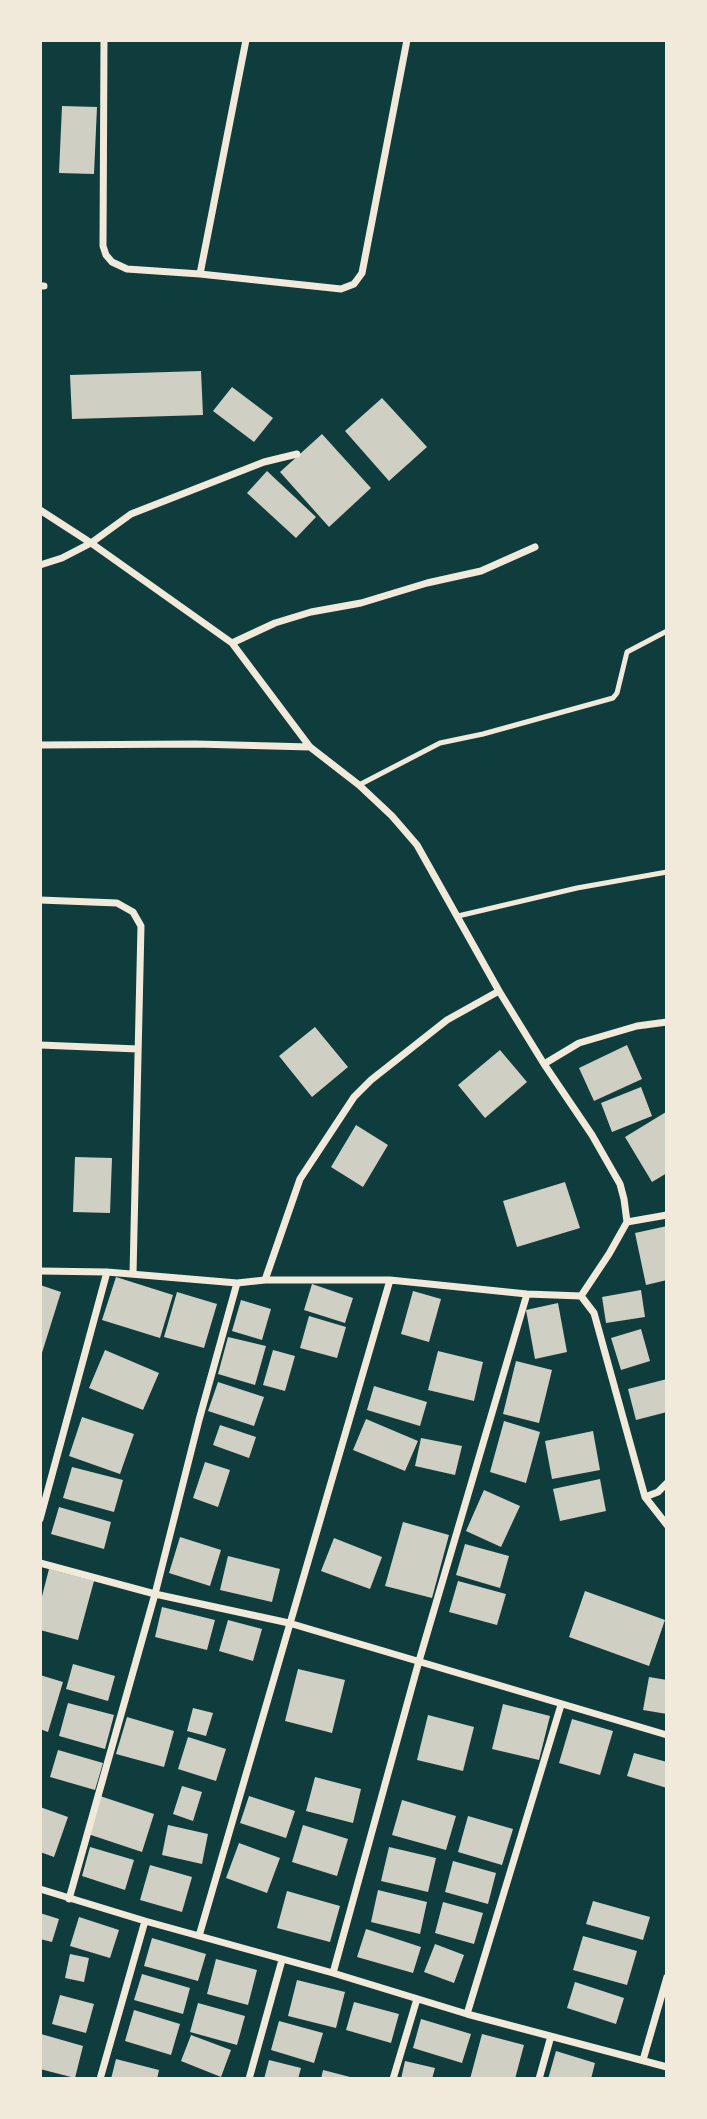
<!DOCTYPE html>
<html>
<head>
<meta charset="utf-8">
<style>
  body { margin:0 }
  #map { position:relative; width:707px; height:2119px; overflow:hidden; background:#0f3d3e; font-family:Manrope,sans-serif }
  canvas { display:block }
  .frame { position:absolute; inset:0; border:42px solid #f1e9da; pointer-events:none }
</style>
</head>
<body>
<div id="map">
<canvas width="707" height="2119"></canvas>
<div class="frame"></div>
</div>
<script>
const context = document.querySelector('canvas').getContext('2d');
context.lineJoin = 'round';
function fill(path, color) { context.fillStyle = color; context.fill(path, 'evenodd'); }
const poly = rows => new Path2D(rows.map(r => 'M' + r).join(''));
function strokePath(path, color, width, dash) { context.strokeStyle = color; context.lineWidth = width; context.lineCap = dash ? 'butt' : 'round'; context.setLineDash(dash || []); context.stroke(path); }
fill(poly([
  [62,106,97,107,94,174,59,173],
  [201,371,203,415,72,419,70,375],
  [232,387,273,418,254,442,213,411],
  [382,398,427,447,389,481,345,431],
  [322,434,371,488,329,527,280,472],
  [267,471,316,517,296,538,247,493],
  [315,1027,348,1067,312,1097,279,1056],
  [627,1045,642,1079,594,1101,579,1068],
  [500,1050,527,1082,485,1118,458,1085],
  [641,1087,652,1116,612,1132,601,1103],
  [666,1112,667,1173,652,1182,625,1137],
  [356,1125,388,1145,363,1187,331,1167],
  [75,1157,112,1158,110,1213,73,1212],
  [565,1182,580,1228,517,1247,503,1201],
  [667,1226,667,1280,646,1285,635,1233],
  [116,1277,173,1295,160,1338,102,1320],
  [312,1284,353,1298,345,1323,304,1310],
  [40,1285,61,1292,41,1356,40,1356],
  [641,1290,645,1317,606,1323,602,1297],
  [413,1291,441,1299,429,1342,401,1334],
  [177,1292,217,1304,204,1348,164,1337],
  [241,1300,271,1309,262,1340,232,1331],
  [558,1303,567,1352,535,1359,526,1310],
  [309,1316,346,1327,337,1358,300,1348],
  [641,1329,650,1361,621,1370,611,1338],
  [228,1337,266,1346,255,1385,218,1374],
  [105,1350,159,1373,143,1410,89,1388],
  [273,1350,295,1356,285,1391,263,1385],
  [438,1351,483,1362,474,1401,428,1390],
  [516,1361,552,1370,539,1423,503,1414],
  [667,1379,667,1412,636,1420,628,1389],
  [218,1382,264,1397,254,1426,208,1411],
  [374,1386,427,1402,420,1426,367,1410],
  [82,1417,134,1434,120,1474,69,1456],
  [366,1419,418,1441,405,1471,353,1450],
  [504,1421,540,1432,526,1483,490,1472],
  [220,1425,256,1437,249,1458,213,1445],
  [593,1431,600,1470,552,1479,545,1441],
  [421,1438,462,1446,455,1475,415,1466],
  [205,1462,230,1470,218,1507,193,1498],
  [72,1467,123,1480,114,1512,63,1498],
  [600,1479,606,1511,560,1521,553,1489],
  [484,1490,520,1506,501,1547,466,1531],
  [59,1507,111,1522,104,1549,51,1534],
  [403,1522,449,1535,432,1598,385,1586],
  [180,1537,221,1550,210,1586,169,1573],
  [334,1538,382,1557,370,1589,321,1571],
  [465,1544,509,1556,500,1588,456,1575],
  [228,1556,280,1569,272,1602,220,1590],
  [49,1569,94,1581,78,1640,40,1630,40,1604],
  [458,1581,506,1594,497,1625,449,1612],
  [585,1591,665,1620,649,1666,569,1637],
  [162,1607,215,1620,207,1650,155,1637],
  [228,1620,262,1629,253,1661,219,1651],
  [73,1664,115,1676,108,1701,66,1689],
  [298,1669,345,1680,332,1733,285,1721],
  [40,1675,63,1682,48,1732,40,1729],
  [649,1677,667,1680,667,1714,643,1710],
  [68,1703,114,1715,105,1749,59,1736],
  [503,1704,550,1716,539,1760,492,1749],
  [193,1708,213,1713,206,1736,187,1731],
  [428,1715,474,1727,463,1771,417,1760],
  [127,1717,174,1731,164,1767,116,1754],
  [572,1719,613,1731,600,1775,559,1763],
  [188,1737,226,1749,216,1781,178,1769],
  [58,1750,103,1763,95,1790,50,1777],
  [634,1753,667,1762,667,1788,627,1776],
  [315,1777,361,1789,353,1823,306,1811],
  [182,1786,202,1792,193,1821,173,1814],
  [100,1796,154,1814,142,1852,88,1834],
  [249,1796,295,1811,286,1838,240,1823],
  [402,1800,456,1816,446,1850,392,1835],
  [40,1807,68,1817,54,1857,40,1852],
  [468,1816,513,1829,502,1865,458,1852],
  [168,1825,208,1834,202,1864,162,1855],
  [303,1825,348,1839,337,1876,292,1862],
  [239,1843,280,1858,267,1893,226,1878],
  [90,1847,134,1860,125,1890,82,1876],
  [389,1847,436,1858,428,1892,381,1881],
  [453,1861,496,1873,488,1904,445,1892],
  [150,1865,192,1877,182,1912,140,1900],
  [378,1890,427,1902,420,1934,371,1922],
  [287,1891,340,1906,330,1942,277,1928],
  [593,1901,650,1917,643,1940,586,1924],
  [443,1902,483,1913,474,1944,435,1933],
  [40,1913,59,1919,52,1942,40,1939],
  [79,1917,119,1930,110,1958,70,1946],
  [366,1929,421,1947,413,1973,357,1957],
  [583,1936,637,1951,627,1985,573,1970],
  [152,1938,206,1954,198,1981,144,1966],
  [435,1944,464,1955,454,1983,424,1972],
  [70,1954,89,1958,84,1982,65,1978],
  [216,1959,257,1970,248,2005,207,1994],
  [142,1974,190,1988,183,2014,134,2000],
  [297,1980,345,1992,336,2028,288,2016],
  [575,1982,624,1998,616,2024,567,2008],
  [60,1995,94,2004,86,2033,52,2024],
  [354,2002,399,2014,391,2043,346,2030],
  [198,2003,245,2016,237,2045,190,2032],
  [134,2010,180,2024,171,2055,125,2041],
  [421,2019,471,2034,462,2063,413,2048],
  [279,2021,323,2033,314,2063,271,2050],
  [41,2034,83,2046,75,2078,40,2069],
  [482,2034,524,2045,515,2079,470,2079],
  [191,2035,231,2050,221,2077,181,2061],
  [556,2051,595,2063,591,2079,548,2079],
  [116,2059,159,2070,157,2079,111,2079],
  [269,2060,301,2068,298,2079,264,2079],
  [405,2061,435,2068,432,2079,401,2079],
  [323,2070,354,2078,354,2079,321,2079]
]), '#cfcfc3');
strokePath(poly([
  [359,785,440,743,483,734,613,698,617,693,627,652,667,631],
  [458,916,577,888,667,872]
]), '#f1e9da', 5);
strokePath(poly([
  [104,40,103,246,106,255,112,262,127,269,200,274,341,289,354,284,362,273,407,40],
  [200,274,246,40],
  [40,286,44,286],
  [40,510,91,543,232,643,310,747,359,785,392,816,417,845,499,991,544,1064,592,1135,620,1184,624,1199,627,1222],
  [40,565,62,558,91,543,131,514,264,462,297,454],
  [232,643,275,623,311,612,361,603,427,583,481,571,535,547],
  [40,745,196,744,310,747],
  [40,900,117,903,133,912,141,926,133,1274],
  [40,1045,138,1049],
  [544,1064,579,1043,637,1026,667,1022],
  [627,1222,667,1215],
  [40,1271,107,1272,237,1283,265,1280,390,1280,527,1294,581,1296,594,1313,645,1497,667,1525],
  [265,1280,300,1179,354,1097,371,1080,447,1020,499,991],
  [581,1296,609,1254,627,1222],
  [645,1497,658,1492,667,1483],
  [40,1519,107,1272],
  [40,1563,155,1594,289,1623,667,1735],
  [40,1889,145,1921,333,1973,467,2014,667,2067],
  [69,1899,155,1594,199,1420,237,1283],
  [199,1936,390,1280],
  [333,1973,419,1661,527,1294],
  [467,2014,561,1705],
  [643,2060,667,1977],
  [100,2079,145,1921],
  [249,2079,282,1960],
  [393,2079,417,1999],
  [539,2079,551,2036]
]), '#f1e9da', 7);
</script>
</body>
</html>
